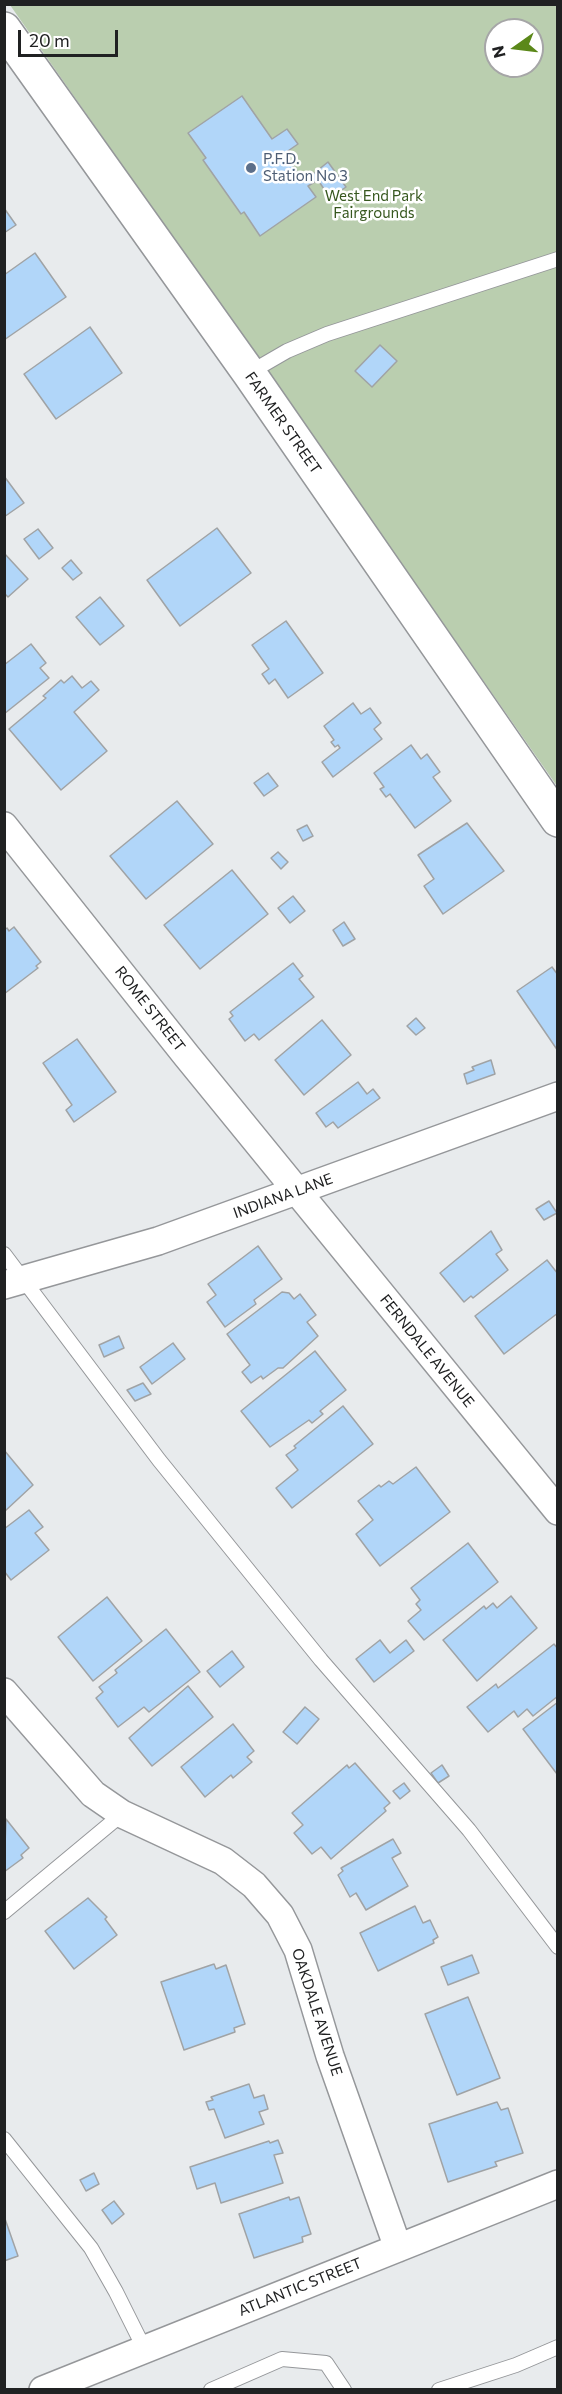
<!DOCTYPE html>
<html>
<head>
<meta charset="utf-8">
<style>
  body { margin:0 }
  #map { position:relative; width:562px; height:2394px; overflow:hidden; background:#e8ebed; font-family:Commissioner,sans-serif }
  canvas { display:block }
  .frame { position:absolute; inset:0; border:6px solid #202122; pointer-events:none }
  .north { position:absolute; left:484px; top:18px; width:60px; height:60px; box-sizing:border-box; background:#fff; border:2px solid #a6a6a7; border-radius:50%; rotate:256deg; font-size:16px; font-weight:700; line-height:24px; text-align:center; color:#202122 }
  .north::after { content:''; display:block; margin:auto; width:21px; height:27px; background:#5b8819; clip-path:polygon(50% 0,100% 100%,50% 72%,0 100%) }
  .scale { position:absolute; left:18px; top:30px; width:100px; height:27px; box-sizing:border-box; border:3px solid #202122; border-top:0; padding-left:8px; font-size:18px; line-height:21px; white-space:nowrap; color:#202122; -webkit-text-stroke:4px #fff; paint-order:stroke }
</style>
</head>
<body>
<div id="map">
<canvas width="562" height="2394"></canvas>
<div class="frame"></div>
<div class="north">N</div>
<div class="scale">20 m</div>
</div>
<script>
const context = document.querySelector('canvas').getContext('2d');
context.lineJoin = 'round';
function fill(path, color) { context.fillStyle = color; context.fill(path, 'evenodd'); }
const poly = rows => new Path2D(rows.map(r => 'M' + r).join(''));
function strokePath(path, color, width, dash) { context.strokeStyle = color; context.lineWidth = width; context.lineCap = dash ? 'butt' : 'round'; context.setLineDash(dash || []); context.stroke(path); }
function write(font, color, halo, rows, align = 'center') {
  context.font = font + ' Commissioner,sans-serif'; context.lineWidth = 5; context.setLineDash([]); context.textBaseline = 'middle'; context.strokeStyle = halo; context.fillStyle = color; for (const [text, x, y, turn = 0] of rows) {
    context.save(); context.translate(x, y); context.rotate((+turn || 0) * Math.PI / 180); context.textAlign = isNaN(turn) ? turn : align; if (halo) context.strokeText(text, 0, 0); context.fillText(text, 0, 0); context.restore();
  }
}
fill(poly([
  [10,5,557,5,557,786],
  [496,30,532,30,532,66,496,66]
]), '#baceaf');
const building = poly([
  [242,96,272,139,287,129,298,144,285,153,303,182,328,162,346,187,330,198,318,180,308,186,316,197,260,236,244,212,241,214,203,160,206,158,188,133,242,96],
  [4,208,16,225,4,233,4,208],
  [35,253,66,297,4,340,4,275,35,253],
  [90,327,122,373,56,419,24,374,90,327],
  [380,345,397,361,372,387,355,371,380,345],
  [4,476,24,503,4,517,4,476],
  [217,528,251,573,180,626,147,580,217,528],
  [38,529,53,548,39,559,24,539,38,529],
  [4,553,28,579,8,597,4,593,4,553],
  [71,560,82,573,73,580,62,568,71,560],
  [100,597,124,626,100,645,76,617,100,597],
  [286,621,323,673,288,698,275,679,269,684,262,674,269,669,252,645,286,621],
  [31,644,46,663,40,668,49,678,4,714,4,665,31,644],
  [72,676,82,688,91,681,99,690,74,712,107,751,61,790,9,729,46,698,43,696,61,680,64,683,72,676],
  [353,703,361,714,370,708,381,723,374,729,382,739,333,777,322,762,340,748,338,745,335,747,331,742,334,740,324,726,353,703],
  [411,745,421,759,427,754,440,772,433,777,451,801,415,828,390,794,386,797,380,789,384,787,374,773,411,745],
  [268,773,278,786,264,796,254,783,268,773],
  [177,801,213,844,146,899,110,856,177,801],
  [467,823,504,871,443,914,424,886,434,879,418,855,467,823],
  [307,825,313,836,303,841,297,830,307,825],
  [278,852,288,862,281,869,271,858,278,852],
  [232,870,268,914,200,969,164,925,232,870],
  [293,896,305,911,290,923,278,908,293,896],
  [344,922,355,939,343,946,333,930,344,922],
  [14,927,41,962,36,966,38,968,4,994,4,930,7,928,9,931,14,927],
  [293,963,303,976,299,979,314,997,259,1040,254,1034,245,1041,229,1019,233,1016,230,1012,293,963],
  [552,967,558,975,558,1051,517,991,552,967],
  [416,1018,425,1028,416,1035,407,1026,416,1018],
  [322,1020,351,1055,304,1095,275,1060,322,1020],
  [77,1039,116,1092,74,1122,66,1110,72,1105,43,1063,77,1039],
  [491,1060,495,1074,467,1084,464,1074,474,1070,472,1067,491,1060],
  [358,1082,367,1094,373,1089,380,1098,338,1128,333,1122,326,1127,316,1113,358,1082],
  [549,1201,557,1213,544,1220,536,1209,549,1201],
  [491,1231,502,1250,496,1254,508,1270,473,1298,471,1296,464,1302,440,1273,491,1231],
  [258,1246,282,1279,254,1300,256,1304,225,1327,207,1302,216,1295,208,1284,258,1246],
  [547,1260,558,1274,558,1313,504,1354,475,1316,547,1260],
  [282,1292,289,1293,294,1299,300,1294,316,1315,307,1322,318,1336,283,1368,278,1368,263,1379,261,1376,251,1383,242,1372,250,1365,227,1334,282,1292],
  [119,1336,124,1348,104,1357,99,1345,119,1336],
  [173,1343,185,1359,152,1384,140,1367,173,1343],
  [315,1351,346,1390,320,1411,323,1414,312,1423,309,1420,270,1447,241,1411,315,1351],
  [143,1383,151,1394,135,1401,127,1390,143,1383],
  [343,1406,373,1444,292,1508,276,1488,298,1470,286,1455,296,1448,294,1446,343,1406],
  [4,1450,33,1485,4,1512,4,1450],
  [416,1467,450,1512,380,1566,356,1534,373,1520,358,1501,379,1485,381,1487,389,1481,393,1484,416,1467],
  [29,1510,43,1527,35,1533,49,1550,11,1580,4,1571,4,1529,29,1510],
  [468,1543,498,1582,424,1640,408,1621,421,1610,416,1604,420,1600,411,1588,468,1543],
  [511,1596,537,1628,477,1681,443,1640,484,1606,486,1609,493,1603,497,1608,511,1596],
  [107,1597,142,1641,93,1681,58,1637,107,1597],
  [166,1629,200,1672,149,1712,144,1707,118,1727,96,1698,103,1692,99,1687,117,1673,115,1670,166,1629],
  [380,1640,390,1653,406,1640,414,1651,374,1682,356,1659,380,1640],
  [554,1644,558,1649,558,1696,533,1716,527,1709,518,1717,514,1711,488,1732,467,1707,496,1684,498,1688,554,1644],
  [232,1651,244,1667,220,1687,207,1671,232,1651],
  [188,1686,213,1717,152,1766,129,1738,188,1686],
  [558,1702,558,1773,557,1774,523,1729,558,1702],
  [305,1707,319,1719,297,1744,283,1732,305,1707],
  [233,1724,254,1751,247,1757,252,1762,233,1778,231,1775,205,1797,181,1767,233,1724],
  [355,1763,390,1803,384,1808,386,1811,331,1859,321,1847,312,1854,294,1833,303,1825,292,1813,347,1765,349,1768,355,1763],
  [442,1765,449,1776,438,1783,431,1773,442,1765],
  [404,1783,410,1791,400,1799,393,1791,404,1783],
  [6,1819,29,1848,21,1855,23,1858,4,1872,6,1819],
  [393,1839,401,1853,392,1858,408,1886,366,1910,356,1893,350,1897,338,1875,343,1871,341,1868,393,1839],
  [88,1898,107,1917,105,1919,117,1935,74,1969,45,1931,88,1898],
  [415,1906,423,1923,430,1920,438,1937,433,1940,434,1943,378,1971,360,1933,415,1906],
  [472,1955,479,1973,448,1985,441,1967,472,1955],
  [214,1964,216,1969,226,1965,245,2024,234,2028,235,2032,184,2050,161,1982,214,1964],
  [468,1997,500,2078,457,2095,425,2014,468,1997],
  [249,2084,254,2098,264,2095,268,2109,259,2112,264,2124,225,2138,214,2109,209,2110,206,2102,213,2100,211,2097,249,2084],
  [497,2102,501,2110,508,2108,523,2153,495,2162,497,2166,448,2182,429,2124,497,2102],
  [278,2140,283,2153,274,2155,283,2183,221,2203,215,2183,197,2189,190,2167,269,2141,270,2143,278,2140],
  [94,2173,99,2184,86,2191,80,2180,94,2173],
  [289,2197,290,2200,299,2197,311,2234,302,2237,303,2242,254,2258,239,2214,289,2197],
  [114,2201,124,2214,112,2224,102,2210,114,2201],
  [4,2216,18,2256,4,2261,4,2216]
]);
fill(building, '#b1d6f9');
strokePath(building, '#a0a3a5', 1.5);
const service = poly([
  [249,373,287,351,327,334,558,259],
  [4,1254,159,1460,321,1660,469,1830,558,1947],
  [4,1912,122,1814],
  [4,2139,91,2248,116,2292,144,2348],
  [211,2390,282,2359,326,2363,344,2390],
  [439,2390,516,2365,558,2347]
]);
const minor = poly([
  [4,826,186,1055,558,1511],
  [4,1285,158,1241,558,1096],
  [4,1692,93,1794,122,1814,223,1861,254,1885,280,1915,298,1950,330,2056,398,2248],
  [43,2390,558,2184]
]);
const tertiary = poly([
  [4,29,249,373,558,820]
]);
strokePath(service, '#95979a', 16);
strokePath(minor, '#95979a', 30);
strokePath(tertiary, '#95979a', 36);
strokePath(service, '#fff', 14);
strokePath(minor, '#fff', 27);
strokePath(tertiary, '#fff', 33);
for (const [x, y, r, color] of [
  [251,168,6,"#5c6f8a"]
]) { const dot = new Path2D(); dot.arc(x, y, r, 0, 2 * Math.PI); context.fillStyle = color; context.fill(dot); strokePath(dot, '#fff', 2); }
write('15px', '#4e5e75', '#fff', [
  ["P.F.D.",263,159],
  ["Station No 3",263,176]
], 'left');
write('15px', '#36571e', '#fff', [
  ["West End Park",374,196],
  ["Fairgrounds",374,213]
]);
write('15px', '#202122', '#fff', [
  ["FARMER STREET",283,423,55],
  ["ROME STREET",150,1009,52],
  ["INDIANA LANE",283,1196,-20],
  ["FERNDALE AVENUE",427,1351,51],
  ["OAKDALE AVENUE",317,2012,72],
  ["ATLANTIC STREET",300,2287,-22]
]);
</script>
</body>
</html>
